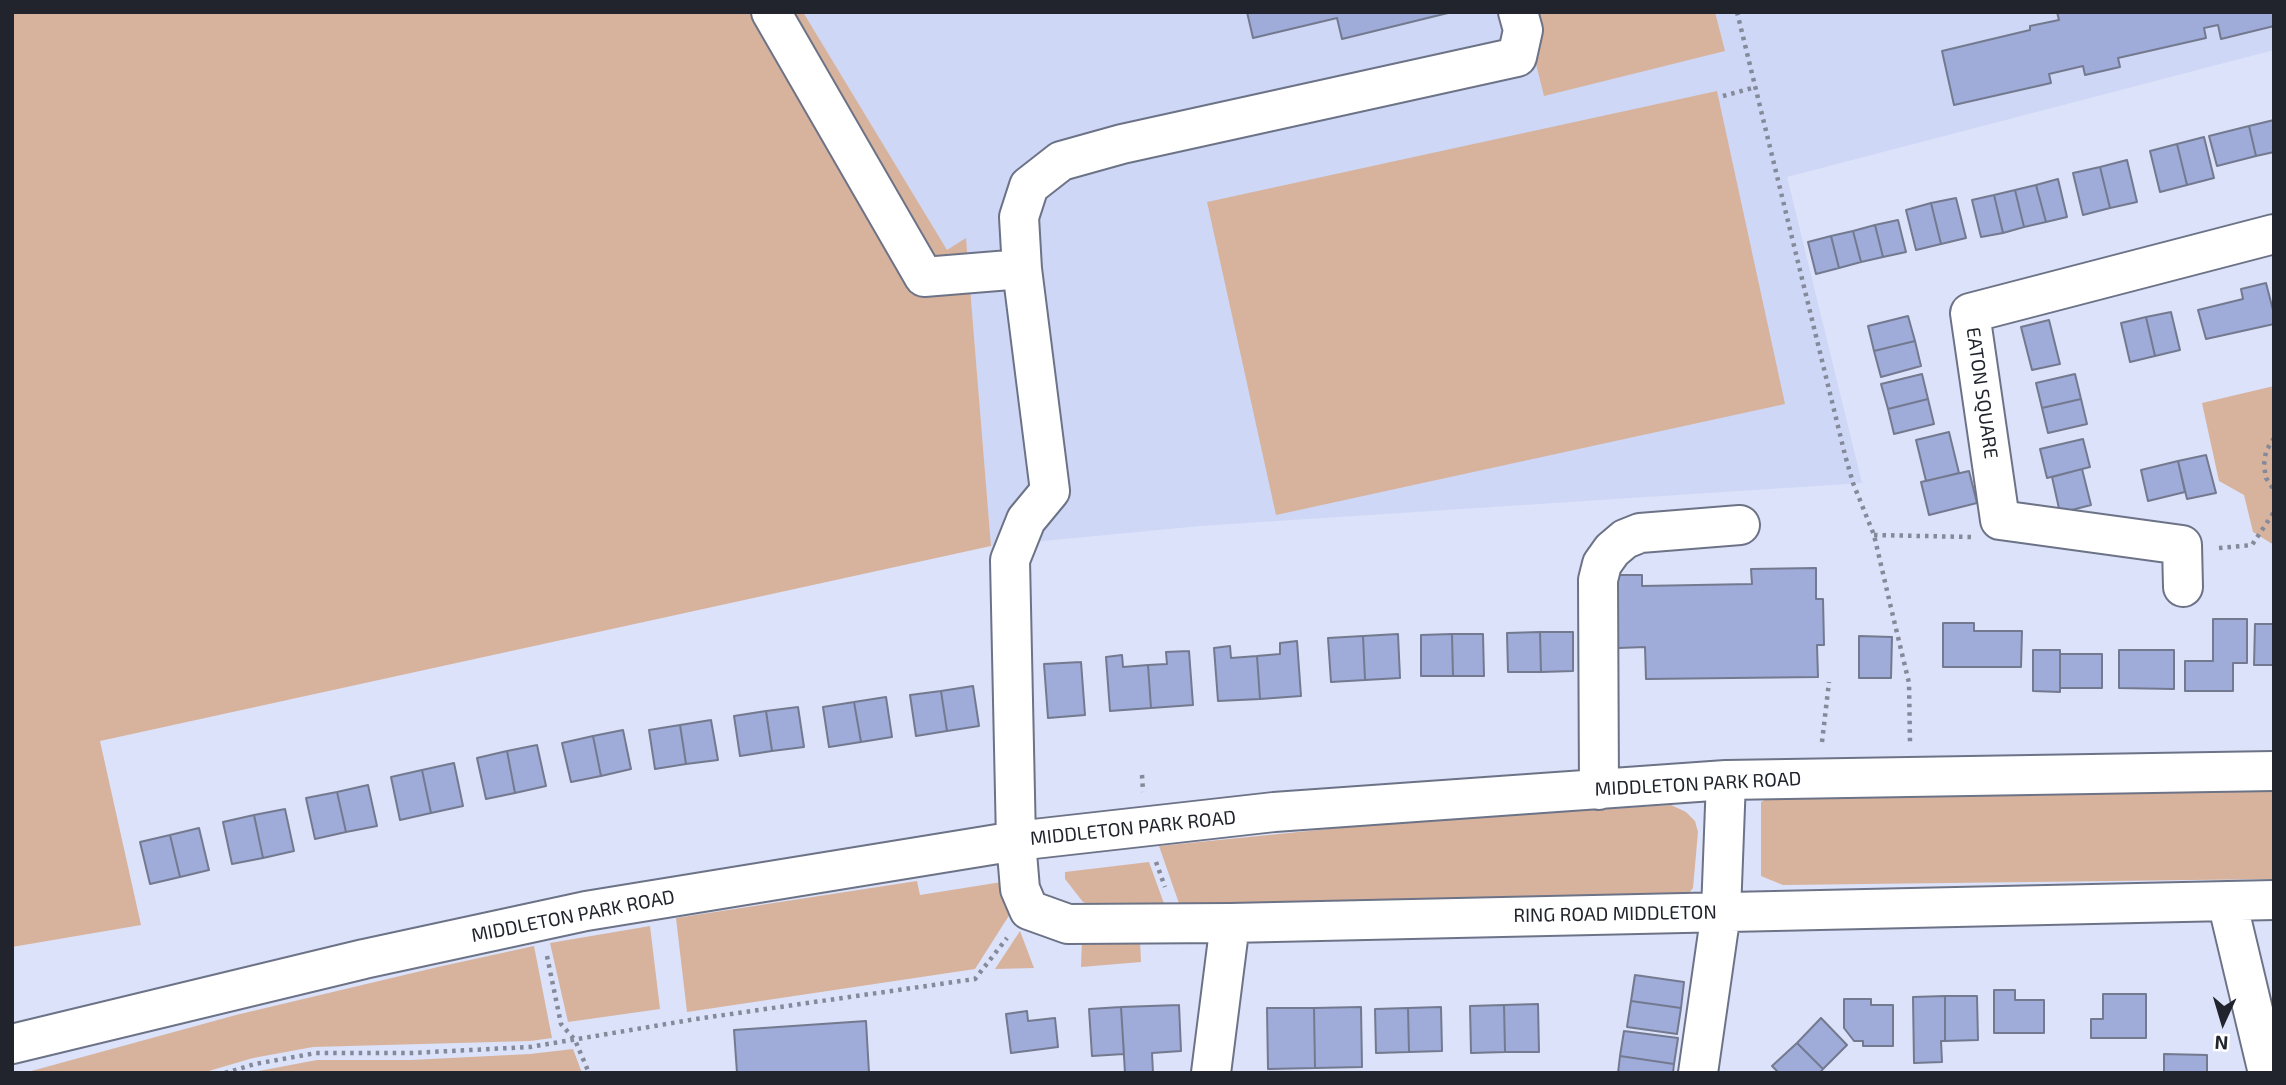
<!DOCTYPE html>
<html>
<head>
<meta charset="utf-8">
<style>
  body { margin:0 }
  #map { position:relative; width:2286px; height:1085px; overflow:hidden; background:#dbe2f9; font-family:"Exo 2",sans-serif }
  canvas { display:block }
  .frame { position:absolute; inset:0; border:14px solid #21242c; pointer-events:none }
  .north { position:absolute; left:2188px; top:987px; width:70px; height:70px; -webkit-text-stroke:5px #fff; paint-order:stroke; rotate:184deg; font-size:19px; font-weight:700; line-height:28px; text-align:center; color:#21242c }
  .north::after { content:''; display:block; margin:auto; width:24px; height:32px; background:#21242c; clip-path:polygon(50% 0,100% 100%,50% 72%,0 100%) }
</style>
</head>
<body>
<div id="map">
<canvas width="2286" height="1085"></canvas>
<div class="frame"></div>
<div class="north">N</div>
</div>
<script>
const context = document.querySelector('canvas').getContext('2d');
context.lineJoin = 'round';
function fill(path, color) { context.fillStyle = color; context.fill(path, 'evenodd'); }
const poly = rows => new Path2D(rows.map(r => 'M' + r).join(''));
function strokePath(path, color, width, dash) { context.strokeStyle = color; context.lineWidth = width; context.lineCap = dash ? 'butt' : 'round'; context.setLineDash(dash || []); context.stroke(path); }
function write(font, color, halo, rows, align = 'center') {
  context.font = font + ' "Exo 2",sans-serif'; context.lineWidth = 6; context.setLineDash([]); context.textBaseline = 'middle'; context.strokeStyle = halo; context.fillStyle = color; for (const [text, x, y, turn = 0] of rows) {
    context.save(); context.translate(x, y); context.rotate((+turn || 0) * Math.PI / 180); context.textAlign = isNaN(turn) ? turn : align; if (halo) context.strokeText(text, 0, 0); context.fillText(text, 0, 0); context.restore();
  }
}
fill(poly([
  [803,12,2274,12,2274,50,1787,177,1862,483,1200,526,991,546,966,239,947,251]
]), '#ced7f5');
fill(poly([
  [12,12,803,12,947,250,966,238,991,546,100,741,141,925,12,947],
  [1523,12,1715,12,1725,51,1544,96],
  [1717,91,1785,404,1276,515,1207,202],
  [2274,386,2274,545,2253,532,2244,495,2219,481,2202,403],
  [2274,787,2274,879,1783,885,1761,876,1761,802,1777,793],
  [1671,805,1686,812,1695,821,1698,832,1693,888,1685,898,1182,912,1159,846,1398,822],
  [1149,862,1167,912,1097,908,1083,902,1065,879,1065,872],
  [917,881,920,895,1008,881,1010,914,975,969,687,1012,676,918],
  [650,926,660,1009,568,1022,550,943],
  [1020,931,1034,968,995,969],
  [1082,939,1140,940,1141,962,1081,967],
  [534,946,552,1038,530,1041,313,1047,253,1058,202,1073,24,1073,236,1015,438,967],
  [573,1049,582,1073,248,1073,317,1060,411,1060,530,1054]
]), '#d7b39d');
const building = poly([
  [1247,12,1452,12,1342,39,1337,18,1253,38,1247,12],
  [2057,12,2274,12,2274,26,2221,39,2218,25,2204,28,2206,38,2118,58,2120,67,2085,75,2083,66,2049,74,2051,83,1954,105,1942,51,2030,30,2030,26,2059,20,2057,12],
  [2274,120,2274,152,2256,156,2249,126,2274,120],
  [2249,126,2256,156,2217,166,2209,136,2249,126],
  [2204,137,2214,178,2187,185,2177,144,2204,137],
  [2177,144,2187,185,2160,192,2150,151,2177,144],
  [2127,160,2137,202,2110,208,2100,167,2127,160],
  [2100,167,2110,208,2083,215,2073,173,2100,167],
  [2058,179,2067,217,2046,222,2036,185,2058,179],
  [2036,185,2046,222,2024,227,2015,190,2036,185],
  [2015,190,2024,227,2003,233,1994,195,2015,190],
  [1994,195,2003,233,1981,237,1972,200,1994,195],
  [1956,198,1966,238,1941,244,1931,203,1956,198],
  [1931,203,1941,244,1916,250,1906,210,1931,203],
  [1898,220,1906,252,1883,257,1875,225,1898,220],
  [1875,225,1883,257,1861,262,1853,231,1875,225],
  [1853,231,1861,262,1839,268,1831,236,1853,231],
  [1831,236,1839,268,1816,274,1808,242,1831,236],
  [2266,283,2274,314,2274,324,2206,339,2198,310,2243,299,2241,289,2266,283],
  [2171,312,2180,350,2155,356,2146,317,2171,312],
  [1908,316,1915,341,1874,351,1868,326,1908,316],
  [2146,317,2155,356,2130,362,2121,323,2146,317],
  [2049,320,2060,364,2032,370,2021,327,2049,320],
  [1915,341,1921,366,1881,377,1874,351,1915,341],
  [1922,374,1928,399,1888,409,1881,384,1922,374],
  [2075,374,2081,399,2042,408,2036,383,2075,374],
  [1928,399,1934,424,1894,434,1888,409,1928,399],
  [2081,399,2087,424,2048,433,2042,408,2081,399],
  [1949,432,1959,473,1926,481,1916,440,1949,432],
  [2083,439,2090,467,2047,478,2040,449,2083,439],
  [2206,455,2216,493,2187,499,2178,461,2206,455],
  [2178,461,2185,492,2148,501,2141,470,2178,461],
  [2082,469,2091,505,2060,513,2052,477,2082,469],
  [1969,471,1977,503,1929,515,1921,482,1969,471],
  [1816,568,1816,599,1823,599,1824,645,1817,645,1818,677,1646,679,1645,647,1618,648,1617,575,1642,575,1642,586,1752,584,1751,569,1816,568],
  [2213,619,2247,619,2247,663,2233,663,2233,691,2185,691,2185,661,2213,661,2213,619],
  [1943,623,1974,623,1974,631,2022,631,2021,667,1943,667,1943,623],
  [2255,624,2274,624,2274,665,2254,665,2255,624],
  [1540,632,1541,672,1508,672,1507,633,1540,632],
  [1540,632,1573,632,1573,671,1541,672,1540,632],
  [1398,634,1400,678,1365,680,1363,636,1398,634],
  [1452,634,1483,634,1484,676,1453,676,1452,634],
  [1452,634,1453,676,1421,676,1421,635,1452,634],
  [1363,636,1365,680,1331,682,1328,638,1363,636],
  [1859,636,1892,637,1891,678,1859,678,1859,636],
  [1297,641,1301,696,1260,699,1257,656,1280,654,1280,643,1297,641],
  [1230,646,1231,658,1257,656,1260,699,1218,701,1214,648,1230,646],
  [2033,650,2060,650,2060,692,2033,691,2033,650],
  [2119,650,2174,650,2174,689,2119,688,2119,650],
  [1189,651,1193,705,1151,708,1148,665,1167,664,1166,652,1189,651],
  [2060,654,2102,654,2102,688,2060,688,2060,654],
  [1122,655,1123,667,1148,665,1151,708,1110,711,1106,657,1122,655],
  [1081,662,1085,715,1048,718,1044,664,1081,662],
  [973,686,979,726,947,731,941,691,973,686],
  [941,691,947,731,916,736,910,695,941,691],
  [886,697,892,737,861,742,854,702,886,697],
  [854,702,861,742,829,747,823,707,854,702],
  [798,707,804,747,772,751,766,711,798,707],
  [766,711,772,751,740,756,734,716,766,711],
  [711,720,718,760,686,764,680,725,711,720],
  [680,725,686,764,655,769,649,730,680,725],
  [623,730,631,769,601,776,593,736,623,730],
  [593,736,601,776,571,782,562,743,593,736],
  [537,745,546,786,515,793,507,751,537,745],
  [507,751,515,793,486,799,477,758,507,751],
  [454,763,463,806,431,813,422,770,454,763],
  [422,770,431,813,400,820,391,777,422,770],
  [368,785,377,826,346,832,337,792,368,785],
  [337,792,346,832,315,839,306,798,337,792],
  [285,809,294,851,263,858,254,815,285,809],
  [254,815,263,858,232,864,223,822,254,815],
  [199,828,209,870,180,877,170,835,199,828],
  [170,835,180,877,150,884,140,842,170,835],
  [1635,975,1684,982,1681,1008,1631,1001,1635,975],
  [1994,990,2015,990,2015,1000,2044,1000,2044,1033,1994,1033,1994,990],
  [2103,994,2146,994,2146,1038,2091,1038,2091,1019,2103,1019,2103,994],
  [1945,996,1945,1041,1941,1041,1942,1062,1914,1063,1913,997,1945,996],
  [1945,996,1977,996,1978,1040,1945,1041,1945,996],
  [1844,999,1871,999,1871,1005,1893,1005,1893,1046,1863,1046,1863,1041,1854,1041,1844,1028,1844,999],
  [1631,1001,1681,1008,1677,1034,1627,1027,1631,1001],
  [1538,1004,1539,1052,1505,1052,1504,1005,1538,1004],
  [1179,1005,1181,1051,1152,1053,1153,1073,1125,1073,1121,1007,1179,1005],
  [1504,1005,1505,1052,1471,1053,1470,1006,1504,1005],
  [1121,1007,1124,1054,1092,1056,1089,1009,1121,1007],
  [1361,1007,1362,1067,1315,1068,1314,1008,1361,1007],
  [1441,1007,1442,1051,1409,1052,1408,1008,1441,1007],
  [1267,1008,1314,1008,1315,1068,1268,1069,1267,1008],
  [1408,1008,1409,1052,1376,1053,1375,1009,1408,1008],
  [1027,1011,1028,1021,1055,1018,1058,1047,1011,1053,1006,1014,1027,1011],
  [1821,1018,1847,1045,1823,1069,1797,1043,1821,1018],
  [866,1021,869,1073,737,1073,734,1030,866,1021],
  [1624,1031,1678,1038,1674,1064,1620,1056,1624,1031],
  [1797,1043,1823,1069,1820,1073,1779,1073,1772,1066,1797,1043],
  [2164,1054,2207,1055,2207,1073,2164,1073,2164,1054],
  [1620,1056,1674,1064,1673,1073,1618,1073,1620,1056]
]);
fill(building, '#9facda');
strokePath(building, '#73798e', 2);
const minor = poly([
  [771,12,924,277,1022,269],
  [1518,12,1523,30,1517,57,1122,144,1061,161,1029,186,1019,217,1022,269,1050,491,1026,520,1010,560,1016,841,1020,889,1029,910,1068,924,1230,923,2274,900],
  [2183,587,2182,545,2000,520,1970,313,2274,234],
  [1599,790,1598,580,1602,564,1612,550,1625,539,1640,533,1740,525],
  [2227,901,2268,1073],
  [12,1044,364,959,586,911,1016,841,1274,812,1726,780,2274,771],
  [1211,1073,1230,923],
  [1698,1073,1721,912,1726,780]
]);
strokePath(minor, '#6d7387', 42);
strokePath(poly([
  [1737,12,1845,455,1853,483,1874,535,1892,612,1909,683,1910,742],
  [1723,96,1756,87],
  [2274,438,2266,451,2264,465,2266,478,2274,490],
  [1874,535,1971,537],
  [2219,548,2252,545,2274,512],
  [1822,742,1829,682],
  [1142,775,1143,792],
  [1156,862,1165,887],
  [547,956,561,1024,575,1040,589,1073],
  [225,1073,255,1064,316,1053,411,1053,530,1047,696,1019,975,979,1007,938]
]), '#858a9a', 4.5, [3.5, 5]);
strokePath(minor, '#fff', 38);
write('19px', '#21242c', '#fff', [
  ["EATON SQUARE",1982,393,82],
  ["MIDDLETON PARK ROAD",1698,784,-3],
  ["MIDDLETON PARK ROAD",1133,828,-6],
  ["RING ROAD MIDDLETON",1615,914,-1],
  ["MIDDLETON PARK ROAD",573,916,-11]
]);
</script>
</body>
</html>
